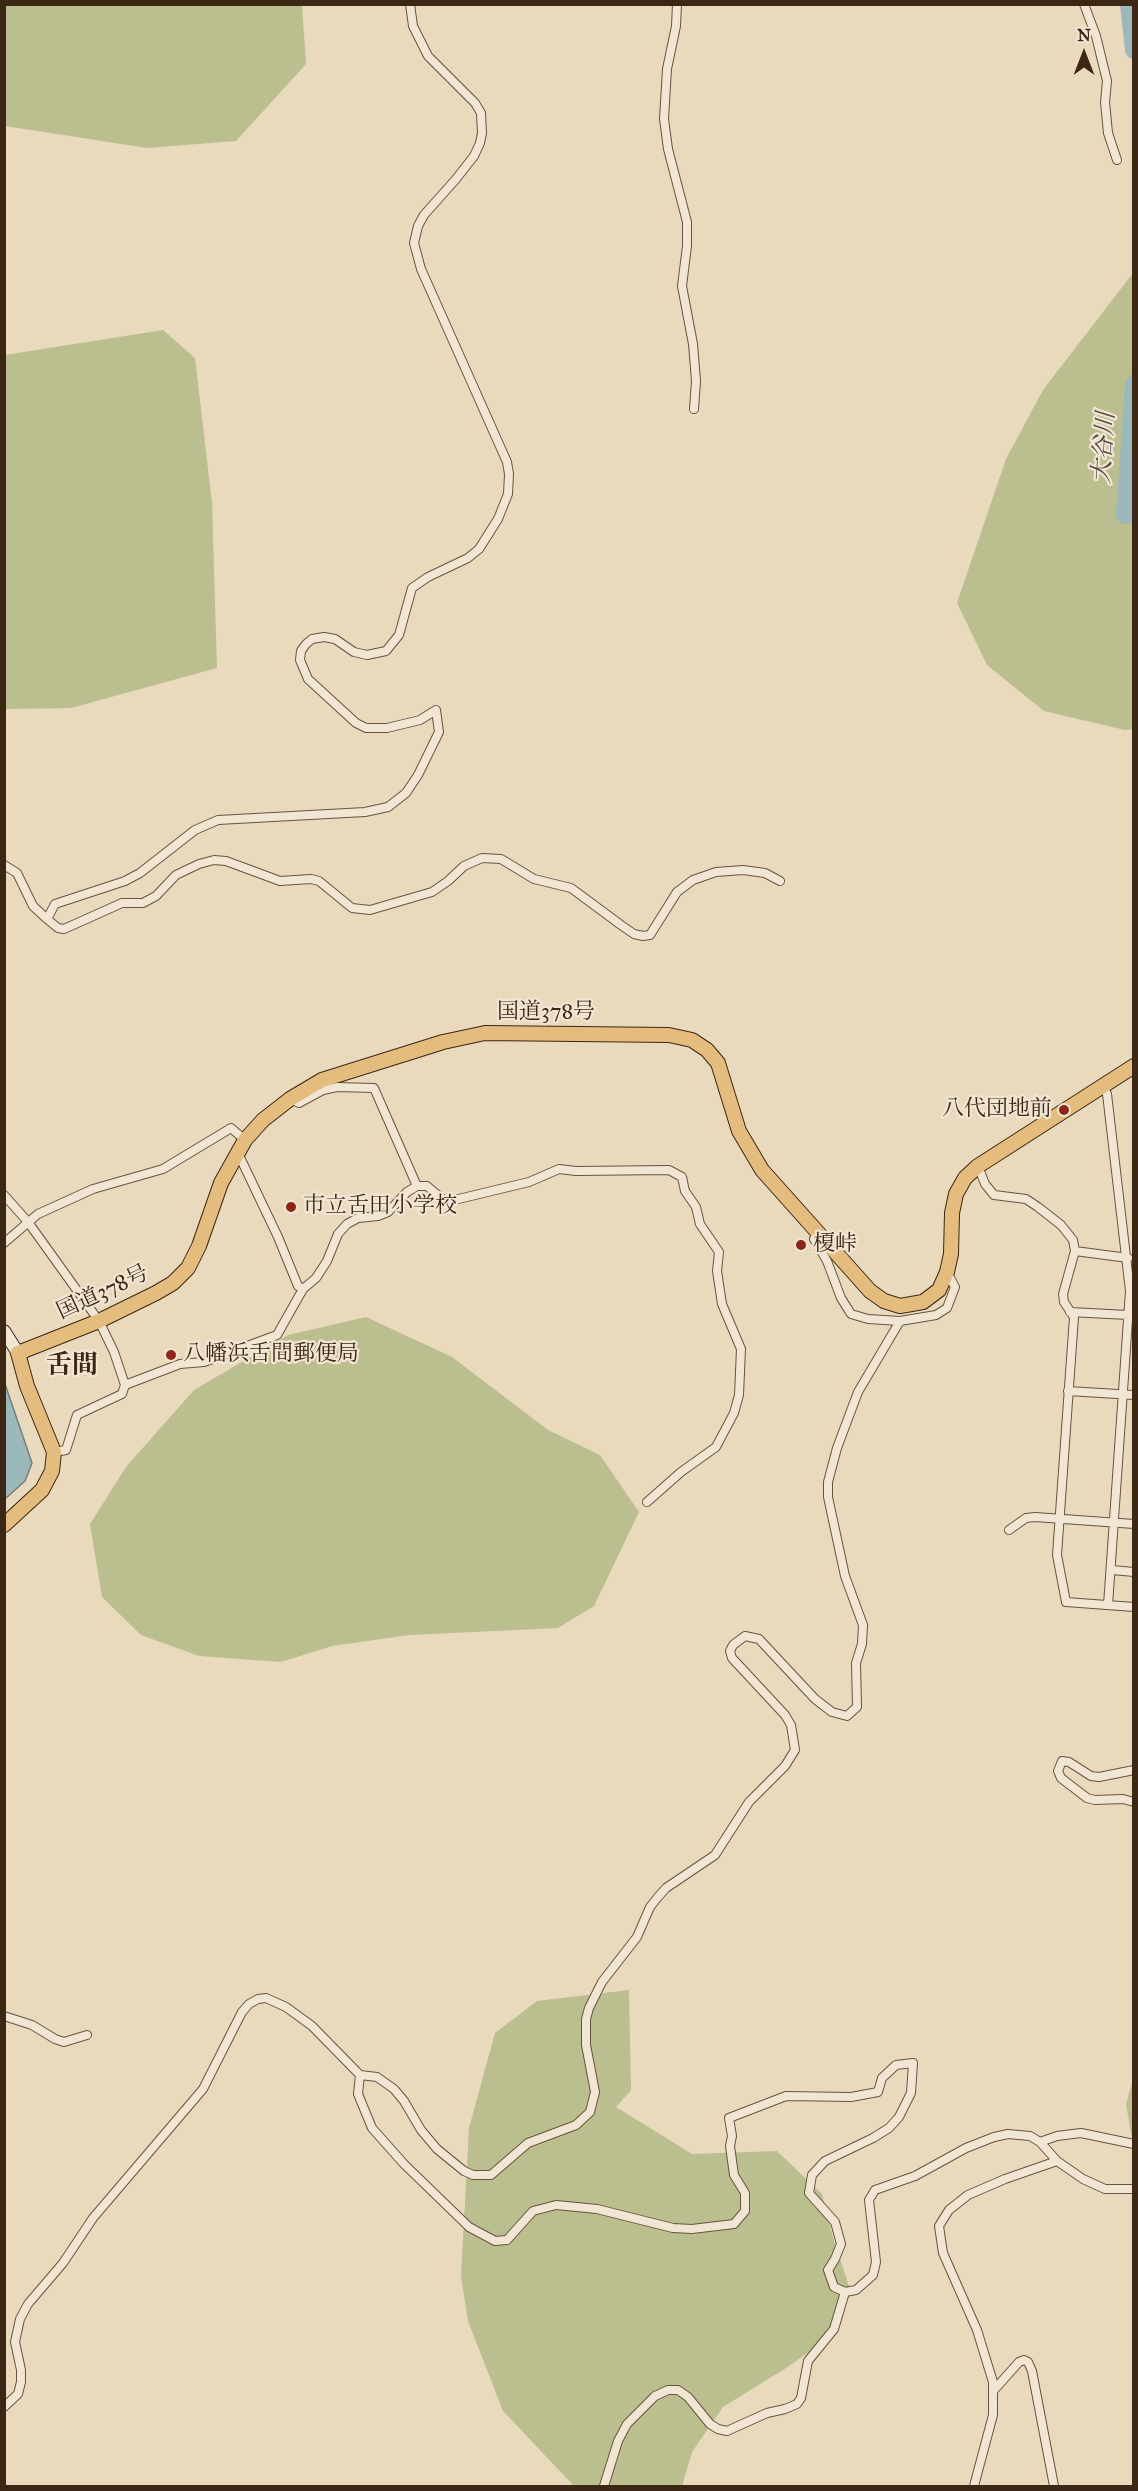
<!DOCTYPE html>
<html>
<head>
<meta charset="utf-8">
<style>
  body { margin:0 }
  #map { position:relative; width:1138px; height:2491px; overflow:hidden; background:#e9d9bd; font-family:"IM FELL Great Primer",serif }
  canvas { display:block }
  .frame { position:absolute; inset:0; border:6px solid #3c2614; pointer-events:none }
  .north { position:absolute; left:1054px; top:24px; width:60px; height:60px; -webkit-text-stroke:4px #f1e6d4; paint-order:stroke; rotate:0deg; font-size:16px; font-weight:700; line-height:24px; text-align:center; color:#3c2614 }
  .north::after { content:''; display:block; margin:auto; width:21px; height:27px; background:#3c2614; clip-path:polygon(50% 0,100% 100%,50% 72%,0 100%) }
</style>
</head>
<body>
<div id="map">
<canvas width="1138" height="2491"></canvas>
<div class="frame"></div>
<div class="north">N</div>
</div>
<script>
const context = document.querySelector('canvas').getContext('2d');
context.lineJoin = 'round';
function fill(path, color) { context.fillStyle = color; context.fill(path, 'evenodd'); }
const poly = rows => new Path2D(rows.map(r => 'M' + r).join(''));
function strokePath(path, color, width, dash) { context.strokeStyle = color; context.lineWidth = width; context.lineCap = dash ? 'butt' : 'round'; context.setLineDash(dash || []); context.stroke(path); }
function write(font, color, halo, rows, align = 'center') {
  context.font = font + ' "IM FELL Great Primer","Noto Serif JP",serif'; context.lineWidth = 4.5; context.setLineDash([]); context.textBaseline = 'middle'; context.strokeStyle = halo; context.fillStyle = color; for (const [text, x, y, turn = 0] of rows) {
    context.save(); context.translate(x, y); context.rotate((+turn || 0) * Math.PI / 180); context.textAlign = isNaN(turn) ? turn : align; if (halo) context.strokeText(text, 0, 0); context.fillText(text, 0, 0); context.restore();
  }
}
fill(poly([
  [4,5,302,5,306,64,236,141,147,148,5,126],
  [1133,273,1134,729,1125,730,1044,711,987,665,957,603,1006,459,1043,390],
  [163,330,195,358,212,503,217,668,71,708,5,709,5,355],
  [366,1317,452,1357,548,1430,600,1455,639,1512,594,1606,558,1628,409,1635,332,1646,281,1662,199,1656,141,1635,102,1597,90,1524,126,1467,194,1390,288,1335],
  [629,1990,631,2090,616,2107,692,2154,777,2151,822,2194,833,2238,851,2292,833,2335,786,2368,723,2407,692,2452,682,2486,574,2486,503,2411,468,2321,461,2276,469,2128,495,2033,537,2001],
  [1133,2080,1133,2144,1126,2104]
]), '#bbbe8e');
const water = poly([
  [5,1384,32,1463,25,1481,5,1499,5,1384]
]);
fill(water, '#9bb8bb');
strokePath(water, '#757e78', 1.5);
strokePath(poly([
  [1129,4,1134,50],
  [1125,515,1134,384]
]), '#9bb8bb', 18);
const minor = poly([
  [410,4,413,26,428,56,475,103,481,113,482,133,480,143,474,156,456,179,424,215,418,226,414,243,421,269,507,462,509,474,508,494,498,519,479,549,468,558,428,577,412,588,399,635,386,651,367,655,354,652,335,639,324,637,312,639,306,644,301,651,300,660,308,679,356,723,366,728,387,728,420,720,436,710,439,732,418,775,406,793,388,807,365,812,218,820,195,830,140,873,125,881,55,904,47,919,58,928,64,929,122,903,143,903,156,896,176,875,199,864,214,860,226,861,280,881,311,879,319,881,352,908,370,910,432,892,448,881,464,866,482,858,501,859,534,879,571,888,621,925,634,934,643,936,650,935,677,892,693,880,716,872,743,870,765,873,780,881],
  [677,4,676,26,667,69,664,119,668,149,687,222,687,246,682,286,693,344,696,381,694,409],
  [1084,4,1096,36,1107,81,1105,102,1108,133,1117,160],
  [4,865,17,873,33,906,47,919],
  [1103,1085,1107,1094,1130,1291,1108,1605],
  [290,1099,299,1103,323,1090,337,1087,374,1088,417,1186],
  [237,1151,278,1237,298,1286,303,1289],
  [978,1166,985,1184,994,1195,1026,1199,1038,1207,1061,1225,1073,1240,1075,1251,1128,1258],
  [4,1195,28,1222,99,1321,114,1352,125,1385,122,1394,77,1415,66,1450,54,1452],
  [818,1231,814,1239,827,1261,841,1298,851,1314,868,1319,900,1321,936,1315,947,1308,955,1287,947,1272],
  [4,1243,38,1214,93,1189,163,1169,231,1128,245,1140],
  [1075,1251,1063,1294,1064,1302,1074,1317,1057,1555,1066,1602,1134,1607],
  [1070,1312,1128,1315],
  [125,1385,180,1364,204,1362,277,1335,303,1289,316,1278,327,1261,338,1234,347,1224,358,1218,378,1216,388,1212,407,1192,417,1186,427,1186,446,1202,529,1182,559,1169,576,1171,669,1170,682,1177,685,1191,696,1207,700,1224,719,1252,717,1271,722,1304,741,1349,739,1395,734,1413,716,1447,681,1472,647,1502],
  [1068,1391,1134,1395],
  [1009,1530,1026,1518,1035,1517,1134,1524],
  [1112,1570,1134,1572],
  [1134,1770,1099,1777,1091,1776,1069,1762,1062,1761,1058,1771,1061,1778,1087,1798,1095,1800,1123,1799,1134,1802],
  [4,2016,32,2025,55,2039,64,2042,87,2035],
  [360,2075,358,2094,372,2128,404,2164,469,2227,495,2241,507,2240,533,2211,556,2205,597,2209,673,2228,692,2229,734,2224,745,2211,745,2193,734,2175,730,2146,732,2136,729,2118,786,2096,851,2097,878,2092,882,2078,896,2065,913,2063,911,2093,899,2117,889,2128,873,2138,825,2161,812,2175,809,2193,835,2222,841,2244,835,2259,828,2270,834,2287,845,2292,856,2290,873,2275,876,2262,869,2200,875,2190,915,2176,966,2148,994,2137,1008,2134,1030,2136,1040,2142,1057,2161,1083,2179,1105,2189,1134,2189],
  [1040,2142,1057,2136,1081,2133,1134,2144],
  [994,2390,1019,2362,1024,2360,1028,2362,1032,2371,1054,2486],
  [4,2407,18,2394,21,2382,21,2370,15,2342,20,2319,28,2304,63,2263,93,2218,203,2089,242,2012,249,2004,258,1999,266,1998,286,2007,312,2026,360,2075,377,2077,394,2089,404,2101,421,2130,437,2149,464,2171,473,2175,491,2175,528,2143,576,2125,590,2112,595,2092,586,2045,586,2019,589,2008,602,1982,637,1937,650,1907,658,1897,666,1888,715,1855,749,1802,785,1766,795,1750,791,1725,785,1715,732,1658,730,1651,733,1645,745,1636,759,1639,815,1699,832,1712,847,1716,857,1707,856,1663,862,1644,863,1625,845,1576,828,1497,828,1482,837,1448,858,1392,900,1321],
  [604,2486,618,2441,627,2424,655,2396,668,2390,678,2390,688,2397,710,2424,718,2429,727,2431,767,2413,785,2409,797,2404,801,2398,808,2361,834,2329,845,2292],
  [974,2486,993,2415,993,2382,977,2330,943,2253,939,2226,949,2210,968,2195,1005,2179,1057,2161]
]);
const secondary = poly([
  [4,1331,18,1353]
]);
const trunk = poly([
  [4,1525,42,1490,52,1471,54,1452,27,1386,18,1353,99,1321,156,1293,173,1283,188,1268,199,1246,221,1183,245,1140,263,1120,290,1099,322,1080,443,1042,485,1033,669,1035,692,1040,707,1050,718,1063,739,1131,762,1170,870,1291,884,1301,900,1306,923,1302,939,1290,947,1272,951,1254,952,1213,956,1194,965,1178,978,1166,1134,1066]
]);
strokePath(minor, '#67533e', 10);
strokePath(secondary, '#3c2614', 14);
strokePath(trunk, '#3c2614', 16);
strokePath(minor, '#f1e6d4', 8);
strokePath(secondary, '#f1e6d4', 12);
strokePath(trunk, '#e4bc7e', 14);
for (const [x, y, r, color] of [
  [1064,1110,6,"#8f2418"],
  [291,1207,6,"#8f2418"],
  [801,1245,6,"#8f2418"],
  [171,1355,6,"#8f2418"]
]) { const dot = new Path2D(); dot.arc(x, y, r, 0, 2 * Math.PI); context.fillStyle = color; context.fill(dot); strokePath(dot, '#f1e6d4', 2); }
write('22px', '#3c2614', '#f1e6d4', [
  ["国道378号",546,1013],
  ["国道378号",103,1293,-25]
]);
write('22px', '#3c2614', '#f1e6d4', [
  ["八代団地前",1052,1110,"right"],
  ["市立舌田小学校",303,1207],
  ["榎峠",813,1245],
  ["八幡浜舌間郵便局",183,1355]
], 'left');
write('italic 24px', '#544a3e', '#f1e6d4', [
  ["大谷川",1105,448,-86]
]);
write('bold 26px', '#3c2614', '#f1e6d4', [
  ["舌間",72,1367]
]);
</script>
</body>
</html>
